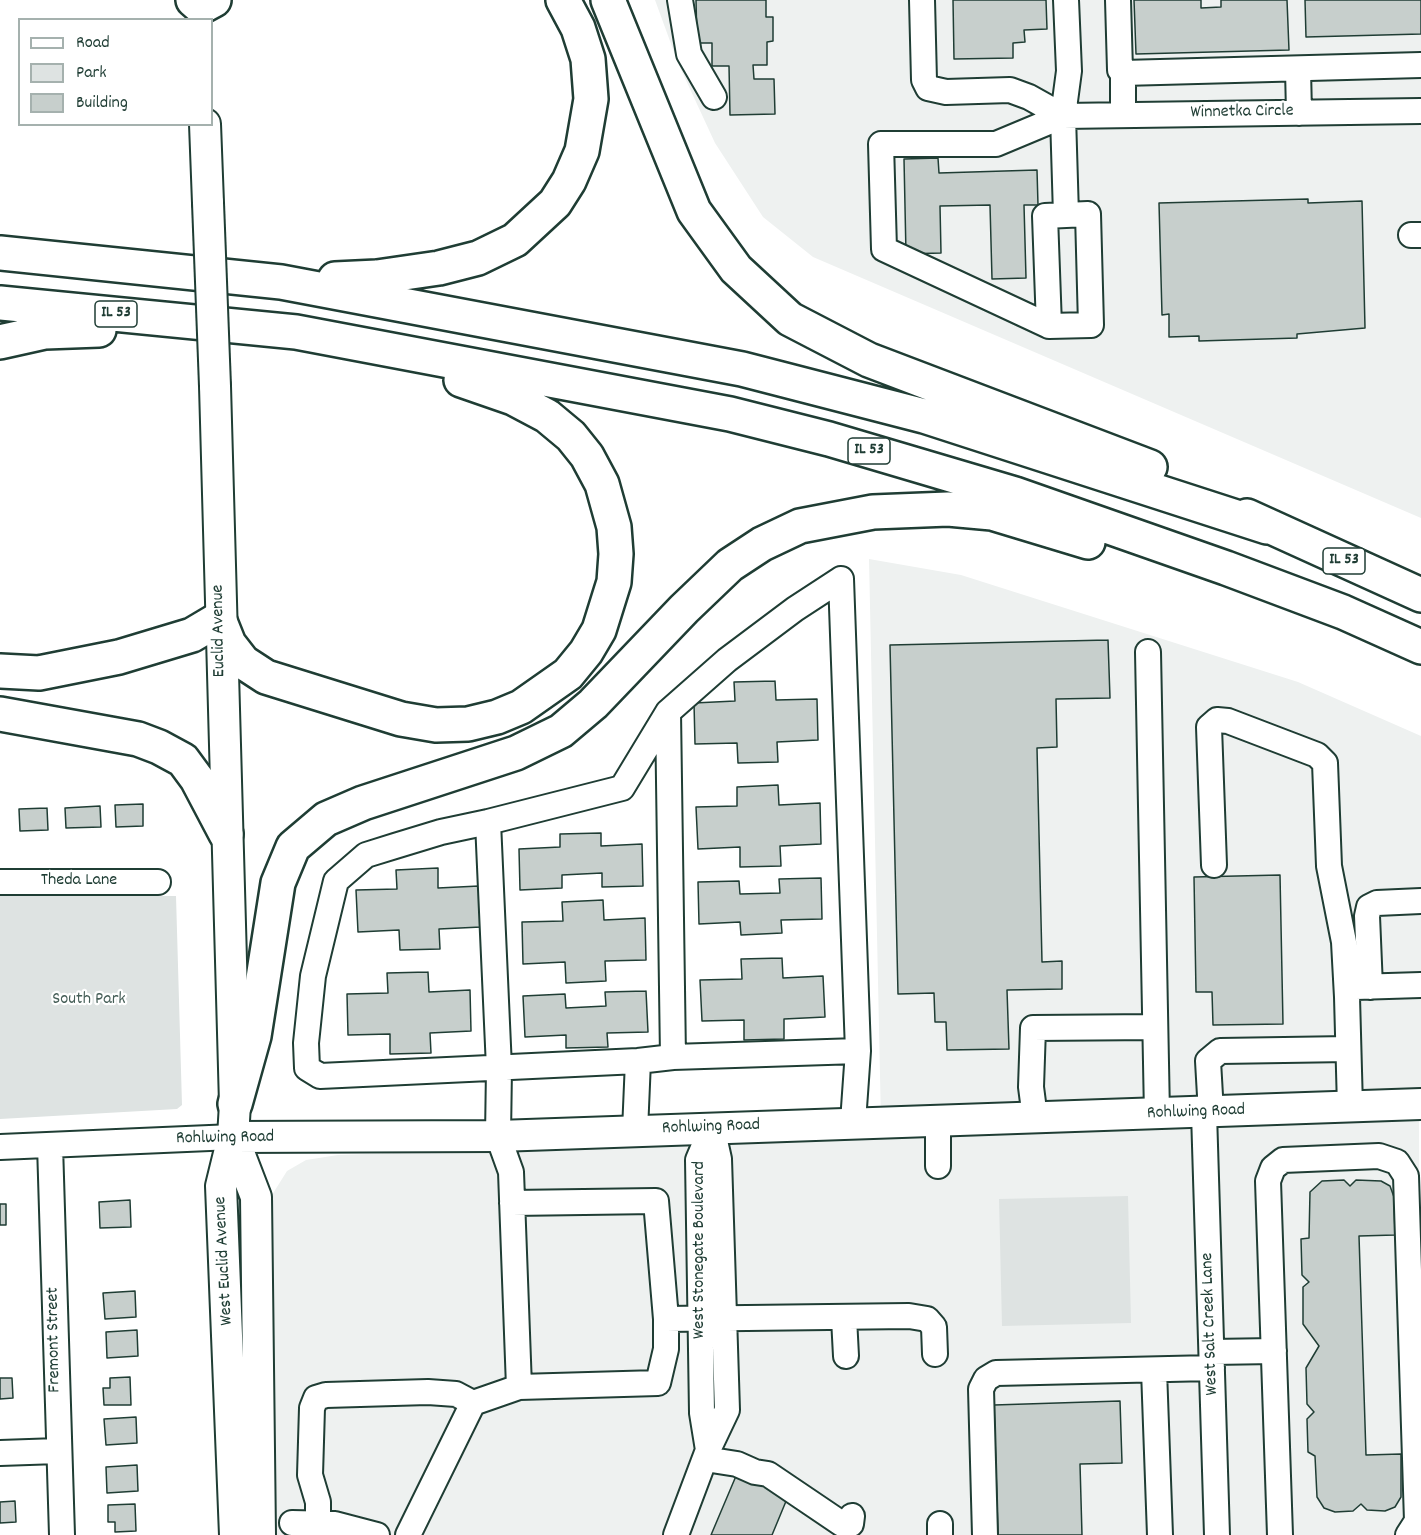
<!DOCTYPE html>
<html>
<head>
<meta charset="utf-8">
<style>
  body { margin:0 }
  #map { position:relative; width:1421px; height:1535px; overflow:hidden; background:#fff; font-family:Dekko,sans-serif }
  canvas { display:block }
  .legend { position:absolute; left:18px; top:18px; width:195px; height:108px; box-sizing:border-box; background:#fff; border:2px solid #a5b1ae; margin:0; padding:8px 10px; list-style:none; font-size:18px; color:#1f3d34 }
  .legend li { display:flex; align-items:center; gap:12px; height:30px }
  .legend b { width:30px; border:2px solid #a5b1ae }
</style>
</head>
<body>
<div id="map">
<canvas width="1421" height="1535"></canvas>
<ul class="legend">
<li><b style="height:8px;background:#fff"></b>Road</li>
<li><b style="height:16px;background:#dee3e2"></b>Park</li>
<li><b style="height:16px;background:#c7cfcc"></b>Building</li>
</ul>
</div>
<script>
const context = document.querySelector('canvas').getContext('2d');
context.lineJoin = 'round';
function fill(path, color) { context.fillStyle = color; context.fill(path, 'evenodd'); }
const poly = rows => new Path2D(rows.map(r => 'M' + r).join(''));
function strokePath(path, color, width, dash) { context.strokeStyle = color; context.lineWidth = width; context.lineCap = dash ? 'butt' : 'round'; context.setLineDash(dash || []); context.stroke(path); }
function write(font, color, halo, rows, align = 'center') {
  context.font = font + ' Dekko,sans-serif'; context.lineWidth = 4.5; context.setLineDash([]); context.textBaseline = 'middle'; context.strokeStyle = halo; context.fillStyle = color; for (const [text, x, y, turn = 0] of rows) {
    context.save(); context.translate(x, y); context.rotate((+turn || 0) * Math.PI / 180); context.textAlign = isNaN(turn) ? turn : align; if (halo) context.strokeText(text, 0, 0); context.fillText(text, 0, 0); context.restore();
  }
}
fill(poly([
  [655,0,1421,0,1421,518,813,257,763,217,715,143,678,63],
  [869,559,961,575,1298,682,1421,736,1421,1104,881,1122],
  [1419,1117,1421,1535,268,1535,265,1459,273,1302,272,1195,287,1171,306,1160,338,1155]
]), '#eef1f0');
fill(poly([
  [0,895,176,896,182,1105,177,1109,0,1119],
  [1128,1196,1131,1323,1002,1326,999,1199]
]), '#dee3e2');
const building = poly([
  [696,0,766,0,766,17,773,17,773,41,767,42,767,65,753,65,754,79,774,79,775,114,730,115,729,66,712,66,712,43,697,43,696,0],
  [953,0,1046,0,1047,29,1024,30,1025,42,1013,43,1013,58,954,59,953,0],
  [1134,0,1201,0,1201,8,1221,7,1221,0,1287,0,1289,50,1136,54,1134,0],
  [1305,0,1421,0,1421,34,1306,37,1305,0],
  [938,158,939,173,1037,170,1038,205,1024,205,1026,278,992,279,990,205,940,206,941,253,906,254,904,159,938,158],
  [1308,199,1308,203,1362,201,1365,328,1297,334,1297,338,1199,341,1199,336,1169,337,1169,314,1162,315,1159,203,1308,199],
  [1108,640,1110,698,1056,699,1057,747,1037,748,1042,962,1062,961,1062,989,1007,990,1009,1049,947,1050,946,1022,935,1022,934,993,898,994,890,645,1108,640],
  [775,681,776,700,817,699,818,740,777,742,778,762,738,763,737,743,695,744,694,703,735,701,734,682,775,681],
  [778,785,779,805,820,803,821,844,780,846,781,866,740,867,740,847,698,849,696,807,737,806,737,787,778,785],
  [143,804,143,826,116,827,115,805,143,804],
  [100,806,101,827,66,828,65,808,100,806],
  [47,808,48,830,20,831,19,809,47,808],
  [601,833,601,846,642,844,643,886,602,887,602,873,562,875,562,888,520,890,519,849,560,847,560,834,601,833],
  [438,868,438,888,479,886,481,927,439,929,440,949,400,950,399,930,358,932,356,890,397,889,396,870,438,868],
  [1280,875,1283,1024,1213,1025,1212,992,1196,992,1194,877,1280,875],
  [821,878,822,919,781,920,782,933,741,935,740,922,699,924,698,882,739,881,740,894,780,893,779,879,821,878],
  [603,900,604,920,645,918,646,960,605,961,606,981,566,983,565,962,523,964,522,922,563,921,562,902,603,900],
  [782,958,783,978,823,976,825,1017,784,1019,784,1039,744,1040,744,1020,702,1021,700,980,742,979,741,959,782,958],
  [428,972,429,992,470,990,471,1031,430,1033,431,1053,390,1054,390,1034,348,1035,347,994,388,993,387,973,428,972],
  [646,991,648,1032,607,1033,608,1047,566,1048,566,1035,525,1037,523,996,565,994,566,1008,606,1006,605,992,646,991],
  [1344,1180,1350,1186,1356,1180,1381,1181,1390,1186,1394,1197,1395,1235,1359,1236,1366,1455,1401,1454,1401,1497,1395,1507,1385,1511,1367,1510,1361,1504,1353,1511,1335,1512,1324,1508,1317,1497,1315,1456,1308,1452,1307,1419,1314,1412,1307,1404,1306,1368,1319,1346,1303,1324,1303,1287,1309,1282,1302,1275,1301,1239,1309,1238,1310,1192,1322,1181,1344,1180],
  [130,1200,131,1227,100,1228,99,1202,130,1200],
  [0,1204,6,1204,6,1225,0,1225,0,1204],
  [135,1291,136,1317,105,1319,103,1293,135,1291],
  [137,1330,138,1356,107,1358,106,1332,137,1330],
  [130,1377,131,1405,104,1405,103,1388,110,1388,110,1378,130,1377],
  [0,1378,12,1378,13,1398,0,1399,0,1378],
  [1120,1401,1122,1463,1080,1464,1082,1535,998,1535,994,1405,1120,1401],
  [136,1417,137,1443,106,1445,104,1419,136,1417],
  [137,1465,138,1491,107,1493,106,1467,137,1465],
  [736,1476,789,1494,772,1535,711,1535,736,1476],
  [15,1501,16,1522,0,1523,0,1502,15,1501],
  [135,1504,136,1531,115,1532,115,1522,108,1522,108,1505,135,1504]
]);
fill(building, '#c7cfcc');
strokePath(building, '#1f3d34', 1.5);
const minor = poly([
  [680,0,689,54,714,97],
  [922,0,924,80,928,88,946,92,1010,90,1029,97,1063,116],
  [1066,0,1069,71,1063,116,1066,215,1088,214,1091,325,1049,326,884,249,881,144,996,144,1063,116,1421,111],
  [1118,0,1120,70,1123,73,1421,65],
  [1298,69,1299,113],
  [1123,73,1123,115],
  [1411,235,1421,235],
  [1049,326,1045,216,1066,215],
  [841,579,858,1051,853,1122],
  [1148,652,1157,1114],
  [668,712,622,788,488,822,441,832,395,846,366,855,336,881,313,976,306,1043,307,1068,320,1076,638,1061,673,1057,858,1051],
  [1214,865,1209,727,1217,720,1228,721,1317,755,1325,763,1329,866,1344,942,1347,997],
  [0,882,158,882],
  [1370,987,1367,916,1369,907,1377,903,1421,901],
  [673,1057,668,712,727,660,795,609,841,579],
  [1350,1107,1347,997,1350,991,1356,987,1421,985],
  [1204,1113,1217,1535],
  [1211,1113,1208,1061,1220,1051,1348,1049],
  [1035,1118,1031,1087,1033,1028,1155,1027],
  [938,1120,938,1166],
  [712,1127,719,1159,727,1410,708,1450,702,1413,698,1160,712,1127],
  [635,1131,638,1061],
  [50,1145,62,1535],
  [0,1147,233,1137],
  [512,1203,656,1201,666,1319],
  [844,1318,846,1356],
  [1212,1352,1274,1351],
  [1154,1370,1160,1535],
  [519,1387,658,1383,666,1349,666,1319,909,1316,927,1319,934,1327,935,1354],
  [0,1453,58,1451],
  [705,1459,737,1464,755,1472,768,1474,842,1524,851,1524,852,1516],
  [292,1523,335,1524,377,1535],
  [318,1523,318,1502,310,1475,312,1408,316,1398,326,1395,428,1392,456,1394,473,1403],
  [940,1524,940,1535],
  [408,1535,473,1403,519,1387,511,1172,498,1136,499,1068,488,822],
  [676,1535,708,1450],
  [985,1535,981,1389,986,1379,996,1373,1212,1368],
  [1280,1535,1268,1181,1273,1168,1283,1160,1379,1156,1397,1162,1406,1176,1417,1521,1408,1535]
]);
const major = poly([
  [205,124,208,203],
  [215,386,235,1104,233,1137,221,1186,235,1535],
  [233,1137,498,1136,1421,1104],
  [233,1137,256,1197,260,1535]
]);
const highway = poly([
  [193,0,201,7,214,0],
  [608,0,694,211,736,269,790,319,869,360,1150,467],
  [0,253,281,282,742,369,924,416,1267,527],
  [335,279,377,277,439,268,478,258,515,240,555,203,569,181,582,151,591,99,588,59,578,28,563,0],
  [0,303,296,332,730,414,829,439,1015,494,1226,568,1343,612,1421,647],
  [0,342,45,332,99,330],
  [1247,516,1421,595],
  [0,671,39,673,119,657,192,635,219,619,229,644,243,662,266,677,401,719,436,725,468,724,497,717,521,707,568,674,586,652,599,630,614,582,616,554,614,527,602,484,587,456,571,436,547,416,513,398,461,380],
  [0,714,138,739,159,747,183,760,197,779,226,834],
  [235,1104,254,1036,278,883,293,847,326,819,363,803,516,753,561,731,593,704,684,609,730,565,762,544,800,526,873,512,948,509,992,513,1088,542]
]);
strokePath(minor, '#1f3d34', 28);
strokePath(major, '#1f3d34', 34);
strokePath(highway, '#1f3d34', 38);
strokePath(minor, '#fff', 24);
strokePath(major, '#fff', 30);
strokePath(highway, '#fff', 33);
const majorBridge = poly([
  [208,203,215,386]
]);
strokePath(majorBridge, '#1f3d34', 34, []);
strokePath(majorBridge, '#fff', 30);
for (const [x, y, w] of [
  [116,314,42],
  [869,451,42],
  [1344,561,42]
]) { const box = new Path2D(); box.roundRect(x - w / 2, y - 13, w, 26, 4.5); context.fillStyle = '#fff'; context.fill(box); strokePath(box, '#1f3d34', 1.5); }
write('bold 16px', '#1f3d34', null, [
  ["IL 53",116,314],
  ["IL 53",869,451],
  ["IL 53",1344,561]
]);
write('18px', '#1f3d34', '#fff', [
  ["Winnetka Circle",1242,113,-1],
  ["Euclid Avenue",220,631,-91],
  ["Theda Lane",79,882],
  ["Rohlwing Road",1196,1113,-2],
  ["Rohlwing Road",711,1128,-2],
  ["Rohlwing Road",225,1139,-1],
  ["West Stonegate Boulevard",701,1250,-90],
  ["West Euclid Avenue",225,1261,-93],
  ["West Salt Creek Lane",1211,1324,-92],
  ["Fremont Street",55,1340,-91]
]);
write('18px', '#455e57', '#fff', [
  ["South Park",89,1001]
]);
</script>
</body>
</html>
